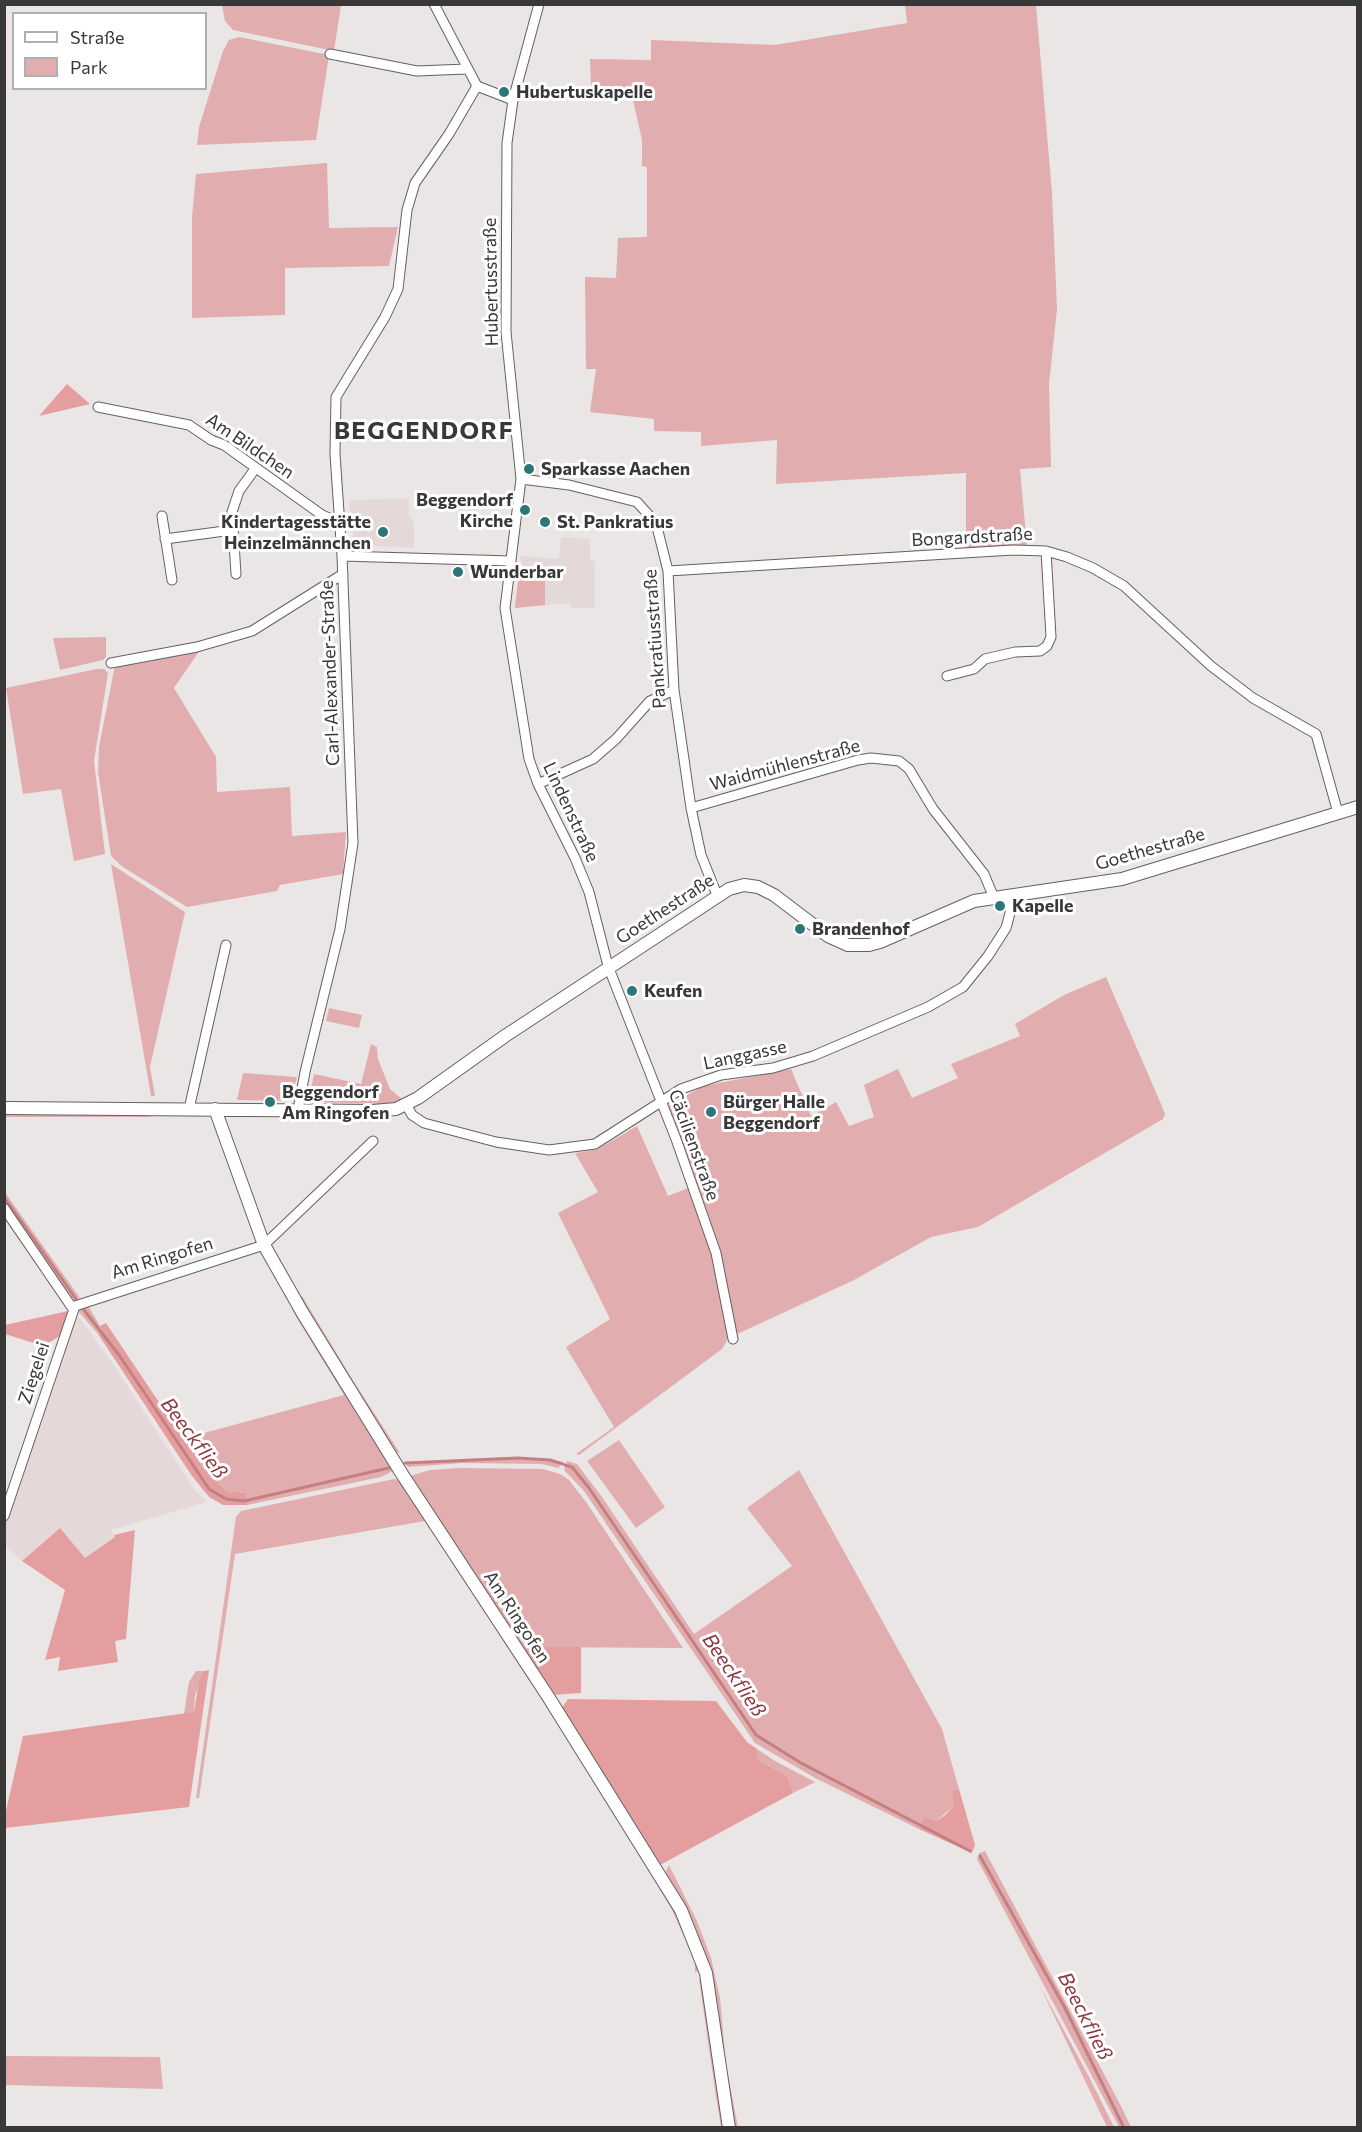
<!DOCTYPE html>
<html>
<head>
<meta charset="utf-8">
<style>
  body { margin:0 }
  #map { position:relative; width:1362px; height:2132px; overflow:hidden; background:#ebe6e6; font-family:Commissioner,sans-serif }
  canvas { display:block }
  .frame { position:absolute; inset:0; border:6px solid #393838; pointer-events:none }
  .legend { position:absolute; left:12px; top:12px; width:195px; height:78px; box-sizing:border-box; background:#fff; border:2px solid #b0afaf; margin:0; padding:8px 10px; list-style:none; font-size:18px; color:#393838 }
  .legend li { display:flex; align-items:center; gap:12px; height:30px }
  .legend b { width:30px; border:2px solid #b0afaf }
</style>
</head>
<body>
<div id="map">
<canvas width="1362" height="2132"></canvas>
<div class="frame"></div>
<ul class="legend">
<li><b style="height:8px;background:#fff"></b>Straße</li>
<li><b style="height:16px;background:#e1adae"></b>Park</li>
</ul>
</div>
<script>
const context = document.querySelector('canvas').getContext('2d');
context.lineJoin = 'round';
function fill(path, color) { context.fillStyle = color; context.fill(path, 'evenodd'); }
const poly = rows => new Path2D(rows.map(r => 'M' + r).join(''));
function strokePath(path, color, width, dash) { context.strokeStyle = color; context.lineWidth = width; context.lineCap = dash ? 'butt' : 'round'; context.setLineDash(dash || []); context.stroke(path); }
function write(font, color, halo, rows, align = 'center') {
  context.font = font + ' Commissioner,sans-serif'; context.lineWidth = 6; context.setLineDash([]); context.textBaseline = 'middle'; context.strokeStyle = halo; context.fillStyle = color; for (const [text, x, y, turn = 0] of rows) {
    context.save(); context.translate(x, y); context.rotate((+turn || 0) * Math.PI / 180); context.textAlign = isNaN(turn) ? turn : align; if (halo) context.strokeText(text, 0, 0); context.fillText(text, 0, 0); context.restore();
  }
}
fill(poly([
  [409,499,409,516,414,521,414,548,354,545,349,500],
  [561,537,590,539,590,561,595,561,595,608,571,608,570,603,514,608,521,556,559,559],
  [78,1316,115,1367,194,1489,207,1502,111,1530,115,1537,85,1558,60,1528,22,1561,5,1545,5,1521,41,1411]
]), '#e5d8d8');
fill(poly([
  [222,5,341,5,334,51,233,30,225,21],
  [905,5,1036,5,1052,193,1057,309,1049,384,1051,467,1020,469,1027,546,966,549,966,473,776,484,777,440,701,446,701,432,654,431,654,419,590,412,596,369,586,369,585,277,616,278,618,238,647,237,647,167,642,166,642,140,631,91,591,87,590,59,651,60,651,40,775,45,907,23],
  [239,37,329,55,316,140,197,145,199,127,223,51,229,40],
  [327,163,329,228,398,227,389,266,285,268,285,315,192,318,192,217,196,174],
  [519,573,545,575,545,605,515,608],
  [106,637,106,657,103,660,60,670,53,638],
  [200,650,174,688,216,757,217,792,290,787,292,836,346,832,343,874,280,885,277,891,187,907,123,867,111,856,98,772,99,747,114,670,117,666],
  [97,669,104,669,108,673,94,761,105,854,74,861,61,789,23,794,6,688],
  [111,864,185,912,150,1067,155,1096,151,1096],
  [1106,977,1161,1104,1165,1114,1163,1119,978,1227,931,1237,854,1280,735,1335,668,1106,703,1086,791,1069,811,1116,836,1102,849,1126,874,1117,864,1085,898,1069,912,1098,958,1078,951,1064,1020,1036,1015,1024,1064,995],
  [329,1008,362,1015,359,1028,326,1021],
  [371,1044,377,1047,378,1059,390,1089,403,1100,385,1104,308,1102,314,1074,361,1084],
  [243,1073,297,1077,290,1101,237,1100],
  [151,1113,151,1117,5,1117,4,1114],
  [637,1126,668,1196,688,1188,713,1252,729,1337,722,1349,579,1455,576,1454,614,1427,566,1347,610,1319,558,1213,598,1192,575,1153,598,1149],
  [4,1191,80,1298,74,1300,68,1295,5,1203],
  [302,1296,354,1382,400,1453,394,1451,298,1299],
  [87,1304,103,1331,98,1334,79,1312,80,1307],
  [294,1307,395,1470,381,1477,247,1505,246,1493,227,1491,203,1468,182,1439,344,1395,295,1315,292,1308],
  [619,1440,665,1507,636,1528,587,1461],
  [518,1458,550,1460,560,1464,559,1468,541,1464,462,1463,408,1467,406,1464],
  [567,1461,577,1464,602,1497,694,1634,792,1566,747,1508,799,1470,942,1729,959,1789,954,1793,954,1806,936,1821,924,1817,919,1829,817,1779,755,1743,584,1491,564,1470],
  [461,1468,543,1469,560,1474,569,1480,586,1502,683,1648,521,1647,410,1476,430,1470],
  [394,1479,401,1481,556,1714,674,1906,699,1970,695,1973,695,1961,672,1910,602,1792,425,1521,235,1554,199,1798,196,1798,236,1517,241,1511,251,1509],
  [196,1671,204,1671,195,1696,194,1712,184,1714,189,1682],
  [757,1749,775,1761,815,1782,793,1793,787,1776,758,1760],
  [985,1851,1121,2106,1131,2127,1119,2127,977,1859,979,1853],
  [669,1865,697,1921,711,1958,720,1998,726,2064,738,2127,732,2127,717,2015,665,1873],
  [699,1979,702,1980,724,2127,721,2127,716,2097],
  [1040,1986,1088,2075,1114,2127,1107,2127],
  [5,2056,160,2057,163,2089,5,2085]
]), '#e1adae');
fill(poly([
  [67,384,90,404,39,416],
  [68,1311,60,1336,43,1346,5,1334,5,1325],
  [106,1323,203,1468,227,1491,246,1493,247,1505,223,1505,209,1497,192,1476,98,1334,103,1331,100,1326],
  [60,1528,85,1558,115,1537,114,1535,135,1530,126,1639,115,1641,118,1662,58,1671,60,1657,45,1660,65,1590,22,1561],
  [521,1647,581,1647,581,1693,553,1695],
  [209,1670,189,1807,5,1828,5,1815,23,1736,194,1712,199,1682,204,1671],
  [568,1699,716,1701,747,1742,757,1749,758,1760,787,1776,793,1793,660,1865,562,1708],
  [959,1789,975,1845,972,1853,919,1829,924,1817,936,1821,944,1816,954,1806,953,1792]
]), '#e59ea0');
strokePath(poly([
  [4,1197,76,1299],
  [84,1310,119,1355,209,1489,226,1499,244,1501,393,1467],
  [405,1463,518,1458,550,1460,563,1464],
  [565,1465,572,1467,589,1488,756,1735,801,1763,970,1851],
  [980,1856,1065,2008,1124,2128]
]), '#c47f81', 3);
const minor = poly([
  [434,4,477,86,513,100],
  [539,4,513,100,507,143,506,332,521,479,505,608,529,759,538,784,575,858,589,892,608,966,676,1139,716,1253,733,1339],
  [330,54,417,71,466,69],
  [98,407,189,425,211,440,224,445,322,515,341,523],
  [521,479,569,485,637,502,656,523,668,571,674,690,691,808,701,855,717,895],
  [162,516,172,580],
  [165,539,232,530],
  [342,556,511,561],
  [668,571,1013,550,1046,551,1067,557,1093,568,1124,586,1211,666,1253,698,1316,734,1338,813],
  [236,574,232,512,239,491,255,469],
  [111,663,197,647,252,631,343,574],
  [947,676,974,669,985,659,1015,652,1040,651,1047,646,1051,637,1046,551],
  [538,784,593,759,616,739,650,701,674,690],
  [691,808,858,760,871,758,899,761,909,769,933,809,984,874,994,898],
  [407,1106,412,1115,424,1123,496,1142,549,1150,595,1144,681,1089,721,1075,773,1068,813,1056,928,1007,963,987,988,956,1006,928,1010,913,1010,896],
  [189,1109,226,945],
  [298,1110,305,1072,340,929,353,843,342,556,335,454,336,397,385,317,398,289,407,210,415,183,449,134,477,86],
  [4,1208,73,1309],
  [4,1516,75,1306,264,1245,373,1141]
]);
const tertiary = poly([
  [4,1108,373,1111,396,1109,418,1098,505,1036,729,889,744,885,758,887,774,895,828,936,848,945,869,945,880,942,974,901,1122,879,1358,807],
  [215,1109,264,1245,302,1312,402,1474,549,1698,681,1910,706,1973,729,2128]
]);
strokePath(minor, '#646060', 11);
strokePath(tertiary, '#646060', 14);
strokePath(minor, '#fff', 9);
strokePath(tertiary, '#fff', 12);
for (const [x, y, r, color] of [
  [504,92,6,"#2c7678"],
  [529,469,6,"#2c7678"],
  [525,510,6,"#2c7678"],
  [545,522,6,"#2c7678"],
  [383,532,6,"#2c7678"],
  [458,572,6,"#2c7678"],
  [1000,906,6,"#2c7678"],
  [800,929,6,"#2c7678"],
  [632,991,6,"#2c7678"],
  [270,1102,6,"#2c7678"],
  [711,1112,6,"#2c7678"]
]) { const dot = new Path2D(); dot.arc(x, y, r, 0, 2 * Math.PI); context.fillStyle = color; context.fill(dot); strokePath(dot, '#fff', 2); }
write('bold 18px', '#393838', '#fff', [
  ["Hubertuskapelle",516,92],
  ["Sparkasse Aachen",541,469],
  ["Beggendorf",513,500,"right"],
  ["Kirche",513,521,"right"],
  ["Kindertagesstätte",371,522,"right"],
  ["Heinzelmännchen",371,543,"right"],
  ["St. Pankratius",557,522],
  ["Wunderbar",470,572],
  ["Kapelle",1012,906],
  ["Brandenhof",812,929],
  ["Keufen",644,991],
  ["Beggendorf",282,1092],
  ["Am Ringofen",282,1113],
  ["Bürger Halle",723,1102],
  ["Beggendorf",723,1123]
], 'left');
write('18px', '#393838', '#fff', [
  ["Hubertusstraße",491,282,-91],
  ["Am Bildchen",250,446,34],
  ["Bongardstraße",972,537,-3],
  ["Pankratiusstraße",655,639,-94],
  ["Carl-Alexander-Straße",330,673,-92],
  ["Waidmühlenstraße",785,765,-15],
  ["Lindenstraße",571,812,65],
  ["Goethestraße",1150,849,-16],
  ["Goethestraße",665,909,-33],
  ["Langgasse",745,1055,-12],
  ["Cäcilienstraße",694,1145,70],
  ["Am Ringofen",162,1258,-17],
  ["Ziegelei",34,1373,-72],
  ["Am Ringofen",517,1617,57]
]);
write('italic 20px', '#8c373e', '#fff', [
  ["Beeckfließ",194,1438,53],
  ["Beeckfließ",734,1675,56],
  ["Beeckfließ",1085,2016,63]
]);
context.letterSpacing = '1.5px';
write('bold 24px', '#393838', '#fff', [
  ["BEGGENDORF",424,431]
]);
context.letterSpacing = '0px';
</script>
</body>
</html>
